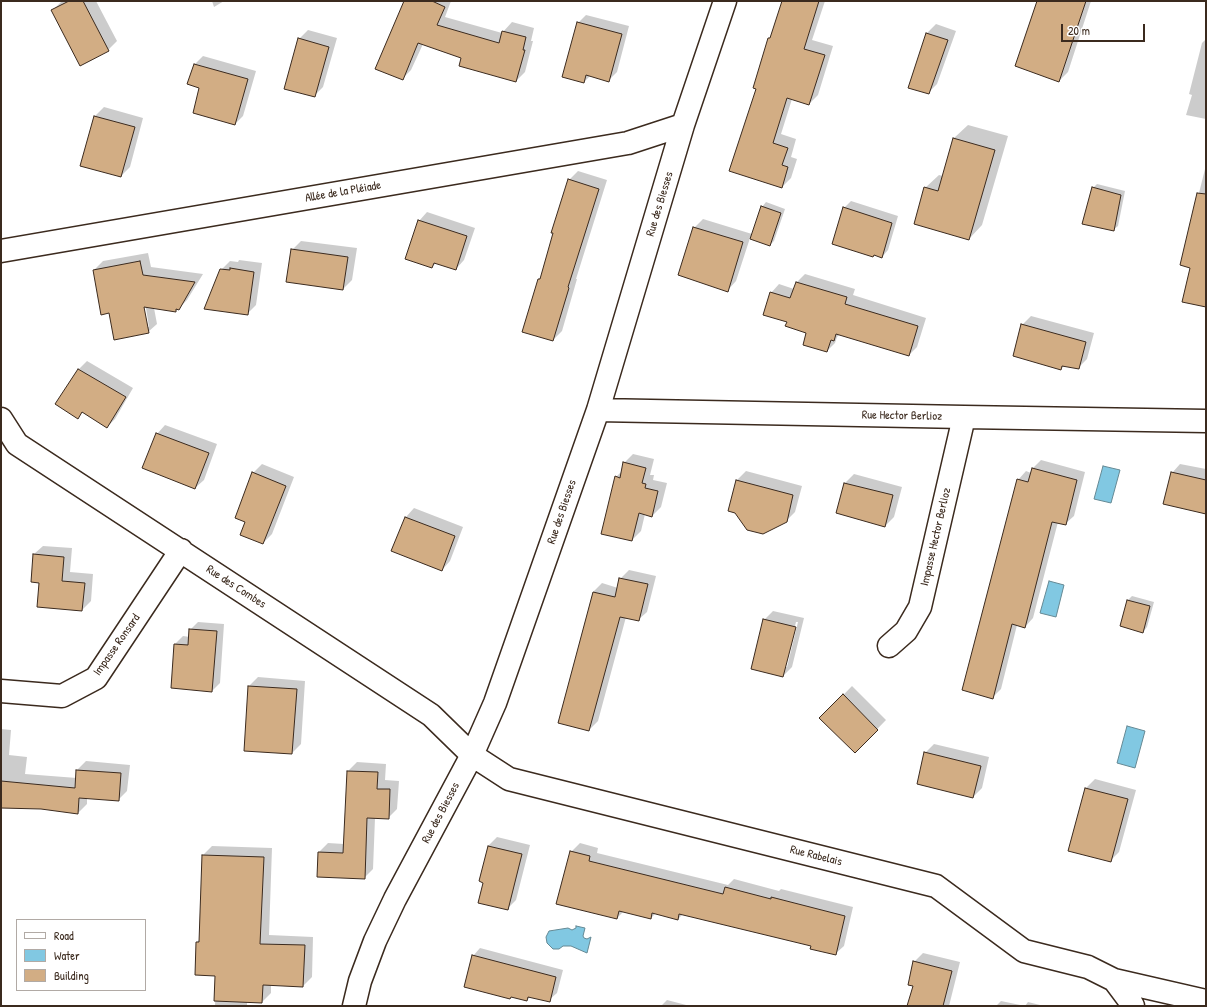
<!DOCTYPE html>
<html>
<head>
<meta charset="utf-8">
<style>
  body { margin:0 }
  #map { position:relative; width:1207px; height:1007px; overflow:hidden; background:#fff; font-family:"Patrick Hand",sans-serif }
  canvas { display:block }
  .frame { position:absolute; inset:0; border:2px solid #3b2a1e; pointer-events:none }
  .legend { position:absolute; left:16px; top:919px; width:130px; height:72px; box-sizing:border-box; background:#fff; border:1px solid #b1aaa5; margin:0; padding:5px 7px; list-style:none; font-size:12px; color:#3b2a1e }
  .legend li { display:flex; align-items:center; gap:8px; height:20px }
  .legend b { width:20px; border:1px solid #b1aaa5 }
  .scale { position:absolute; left:1061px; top:24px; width:84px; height:18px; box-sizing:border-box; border:2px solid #3b2a1e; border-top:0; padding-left:5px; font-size:12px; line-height:14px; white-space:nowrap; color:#3b2a1e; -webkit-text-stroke:3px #fff; paint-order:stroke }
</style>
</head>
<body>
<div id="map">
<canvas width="1207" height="1007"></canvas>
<div class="frame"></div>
<ul class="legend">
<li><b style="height:5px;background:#fff"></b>Road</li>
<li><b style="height:11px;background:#81c8e2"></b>Water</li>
<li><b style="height:11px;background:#d2ad84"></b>Building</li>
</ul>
<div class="scale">20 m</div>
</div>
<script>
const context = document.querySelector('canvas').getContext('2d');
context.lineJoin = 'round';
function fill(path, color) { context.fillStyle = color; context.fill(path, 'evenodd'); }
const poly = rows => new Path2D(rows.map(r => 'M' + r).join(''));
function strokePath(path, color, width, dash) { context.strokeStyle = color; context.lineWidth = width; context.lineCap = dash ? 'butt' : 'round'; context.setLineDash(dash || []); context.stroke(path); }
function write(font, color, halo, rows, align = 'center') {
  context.font = font + ' "Patrick Hand",sans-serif'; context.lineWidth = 3; context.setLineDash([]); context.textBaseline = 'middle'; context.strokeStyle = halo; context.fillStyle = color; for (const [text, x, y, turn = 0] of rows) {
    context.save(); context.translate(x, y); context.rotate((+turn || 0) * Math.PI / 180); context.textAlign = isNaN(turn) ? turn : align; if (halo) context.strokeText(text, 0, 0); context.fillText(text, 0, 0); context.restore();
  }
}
const water = poly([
  [1103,466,1120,470,1111,503,1094,499,1103,466],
  [1049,581,1064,585,1056,617,1040,613,1049,581],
  [1127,726,1145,731,1135,768,1117,763,1127,726],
  [576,926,585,928,583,936,584,938,587,939,591,937,587,953,571,946,563,946,559,949,553,949,547,943,546,937,549,931,568,928,572,930,576,928,576,926]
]);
fill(water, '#81c8e2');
strokePath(water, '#658994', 1);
fill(poly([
  [62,1,96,1,117,41,108,50,52,11],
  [212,1,224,1,214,7],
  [405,1,451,1,445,17,502,33,512,22,534,28,531,41,533,41,525,72,516,81,462,58,423,44,411,70,402,79],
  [783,1,825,1,812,40,833,46,818,95,809,104,792,99,781,134,796,139,791,157,797,159,791,178,782,187,757,88,769,39,771,37],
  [1038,1,1091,1,1068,72,1059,81],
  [586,15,629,26,617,72,609,80,591,75,584,82,578,23],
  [936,24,956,31,937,84,928,93,910,87,927,33],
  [308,30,337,38,323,87,314,96,299,39],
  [1206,39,1206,119,1186,115,1192,95,1189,94,1202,43],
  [203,56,256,71,243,116,235,124,200,87,188,83,195,64],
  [104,107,143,118,130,167,121,176,81,166,95,116],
  [968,125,1008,136,982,225,969,239,925,188,939,175,943,176,954,138],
  [1206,165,1206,306,1191,267,1181,265],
  [578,171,607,180,576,279,577,279,562,331,553,340,539,279,543,275,569,180],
  [1097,184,1125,191,1118,226,1113,230,1093,188],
  [851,201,898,216,888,250,882,257,844,208],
  [766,202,785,209,774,241,770,245,750,238,736,281,728,290,694,228,703,219,752,234,762,207],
  [427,212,475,228,464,260,456,269,437,262,432,267,419,221],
  [301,241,357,248,352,280,343,289,292,250],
  [148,253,151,267,203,274,187,300,176,311,154,308,157,324,148,332,109,312,94,270,103,261],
  [143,302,145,302,149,327,147,327],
  [239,260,262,263,256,305,247,314,221,270,230,261,238,262],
  [805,274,855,289,853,295,926,318,917,347,909,355,840,334,837,337,835,343,827,351,808,332,788,321,771,293,779,284,794,289,797,282],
  [1031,316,1094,333,1087,359,1078,368,1065,365,1061,369,1022,325],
  [87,361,133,388,115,419,107,427,83,412,78,417,57,404,79,369],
  [165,425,217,444,204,480,195,488,157,434],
  [633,454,654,459,650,475,654,475,653,480,667,483,661,507,652,516,645,514,641,531,632,540,616,477,622,471,624,463],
  [1041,460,1085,472,1074,516,1065,524,1058,522,1033,618,1025,627,1017,625,1001,689,993,697,1018,480,1026,471,1031,473,1032,469],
  [262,464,294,477,272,534,263,543,253,473],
  [1180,464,1206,469,1206,513,1172,473],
  [746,471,802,486,795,512,786,521,737,480],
  [854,474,902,487,894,517,885,526,837,513,845,483],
  [414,508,463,527,450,561,442,570,406,517],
  [43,546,72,548,70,572,93,574,91,601,82,610,41,582,34,554],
  [629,570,656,576,647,612,638,620,626,617,598,721,589,730,559,722,593,592,602,583,618,588,620,579],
  [1132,596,1154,602,1147,627,1143,632,1121,626,1128,600],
  [773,611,804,618,792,667,783,676,764,620],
  [796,622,798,622,787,667,785,667],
  [198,622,224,624,220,683,212,691,175,644,183,636,190,637,190,630],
  [258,677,305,681,301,744,292,753,249,686],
  [852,686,886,720,855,752,821,718],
  [1,729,11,730,9,755,27,757,25,774,77,778,77,770,86,761,130,765,127,791,118,800,87,798,87,804,78,813,1,792],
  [934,744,989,757,982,788,973,797,925,753],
  [357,762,386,764,385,780,399,781,397,809,388,818,375,818,373,869,364,878,319,852,328,843,344,844,348,771],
  [1095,779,1136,790,1119,852,1110,861,1069,850,1086,788],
  [497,837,530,845,516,900,507,909,484,882,480,881,488,846],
  [580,843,598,848,597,853,728,885,734,879,779,891,781,889,853,907,844,946,835,954,812,945,683,914,678,919,656,913,651,918,624,911,617,918,571,852],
  [212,846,272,848,269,935,313,937,312,977,303,986,271,985,271,993,262,1002,247,1002,247,1006,215,1006,216,975,197,942,200,939,203,855],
  [480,948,563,970,557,993,549,1000,531,996,527,1000,473,956],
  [923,953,960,962,949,1006,908,1006,914,986,914,962],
  [667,1000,690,1006,661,1006],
  [1001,1001,1025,1006,996,1006],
  [1028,1002,1044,1006,1025,1006]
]), '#0003');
const building = poly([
  [69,1,83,1,109,51,80,66,51,10,69,1],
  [404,1,432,1,445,7,437,25,499,43,502,31,526,37,523,50,525,50,516,82,459,66,461,58,418,43,403,80,375,69,404,1],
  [782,1,819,1,804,49,825,55,809,105,787,98,773,143,788,148,782,165,788,167,782,188,729,171,756,89,753,88,768,38,770,38,782,1],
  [1037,1,1086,1,1059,82,1015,66,1037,1],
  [577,22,622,34,609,82,586,75,584,83,562,77,577,22],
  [926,33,948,40,929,94,908,88,926,33],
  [298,38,329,47,315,97,284,89,298,38],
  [194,64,248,79,235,125,193,113,199,88,187,84,194,64],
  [94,116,135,127,121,177,80,166,94,116],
  [953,138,995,150,969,240,914,224,924,187,938,191,953,138],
  [568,179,599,189,568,287,569,288,553,341,522,332,538,279,540,279,553,233,551,233,568,179],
  [1092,187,1121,195,1114,231,1082,224,1092,187],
  [1197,193,1206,194,1206,307,1182,302,1190,268,1180,265,1197,193],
  [761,206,781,213,770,246,750,239,761,206],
  [843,207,892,223,882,258,874,255,873,257,832,244,843,207],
  [418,220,467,236,456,270,434,263,432,268,405,259,418,220],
  [693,227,743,242,728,292,678,275,693,227],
  [291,249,348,257,343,290,286,282,291,249],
  [140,261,143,275,195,282,179,310,176,309,176,312,144,307,149,333,114,340,109,313,101,315,93,270,140,261],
  [230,268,254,272,248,315,204,309,220,269,230,270,230,268],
  [796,282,847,297,845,304,918,326,909,356,836,334,834,341,831,340,827,352,803,345,806,333,785,326,787,322,763,315,770,292,790,298,796,282],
  [1021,324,1086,342,1079,369,1062,366,1061,370,1013,356,1021,324],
  [78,369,126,397,107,428,82,412,78,419,55,404,78,369],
  [156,433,209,453,195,489,142,468,156,433],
  [623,462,646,468,642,483,646,484,645,488,658,491,652,517,639,513,632,541,601,534,615,476,620,478,623,462],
  [1032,468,1077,480,1066,525,1052,522,1025,628,1012,624,993,699,962,690,1017,479,1028,482,1032,468],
  [252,472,286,486,263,544,240,535,245,522,235,518,252,472],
  [1171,472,1206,480,1206,514,1163,504,1171,472],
  [736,480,793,495,787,522,763,534,747,530,735,513,728,511,736,480],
  [844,483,893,495,885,527,836,513,844,483],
  [405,517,455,536,442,571,391,551,405,517],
  [33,554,64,557,62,581,85,583,82,611,37,607,39,583,31,582,33,554],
  [619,578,648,584,639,621,620,617,589,731,558,723,593,592,615,597,619,578],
  [1127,600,1150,606,1143,633,1120,626,1127,600],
  [763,619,796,627,783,677,751,669,763,619],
  [189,629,217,631,212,692,171,688,174,644,188,645,189,629],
  [248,686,297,689,292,754,244,751,248,686],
  [843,694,878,730,855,753,819,718,843,694],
  [924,752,981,766,973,798,917,784,924,752],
  [76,770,121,773,119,801,79,798,78,814,41,809,1,808,1,781,75,788,76,770],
  [347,771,378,772,377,789,390,789,389,819,367,818,365,879,317,877,318,852,343,853,347,771],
  [1085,788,1128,799,1111,862,1068,851,1085,788],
  [488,846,522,854,508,910,478,903,483,883,479,881,488,846],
  [570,851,590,856,589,861,723,894,725,887,771,899,771,897,845,916,836,955,810,949,811,946,679,914,678,920,652,913,651,919,619,911,617,919,556,904,570,851],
  [202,855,264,857,260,944,305,945,303,987,263,985,262,1003,214,1001,215,976,195,975,196,942,199,942,202,855],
  [472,955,556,977,550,1002,528,997,527,1001,511,997,510,999,464,987,472,955],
  [913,961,952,971,943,1006,907,1006,913,986,908,985,913,961]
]);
fill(building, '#d2ad84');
strokePath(building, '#3b2a1e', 1);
const street = poly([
  [1,251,628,143,683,125],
  [598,410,964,417,1206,421],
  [1,419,17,444,431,715,472,755,509,779,936,886,1024,951,1088,967,1114,980,1132,1004,1133,1006],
  [889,646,906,631,920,607,964,417],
  [1,691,62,696,96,678,181,550],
  [1114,980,1206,1001],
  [354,1006,360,981,375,941,395,899,472,755,495,703,598,410,683,125,725,1]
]);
strokePath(street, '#3b2a1e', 25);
strokePath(street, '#fff', 22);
write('12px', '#3b2a1e', '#fff', [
  ["Allée de la Pléiade",343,192,-10],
  ["Rue des Biesses",660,204,-73],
  ["Rue Hector Berlioz",902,416,1],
  ["Rue des Biesses",562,512,-71],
  ["Impasse Hector Berlioz",936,537,-77],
  ["Rue des Combes",236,587,33],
  ["Impasse Ronsard",117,645,-55],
  ["Rue des Biesses",441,813,-62],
  ["Rue Rabelais",816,856,14]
]);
</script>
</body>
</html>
